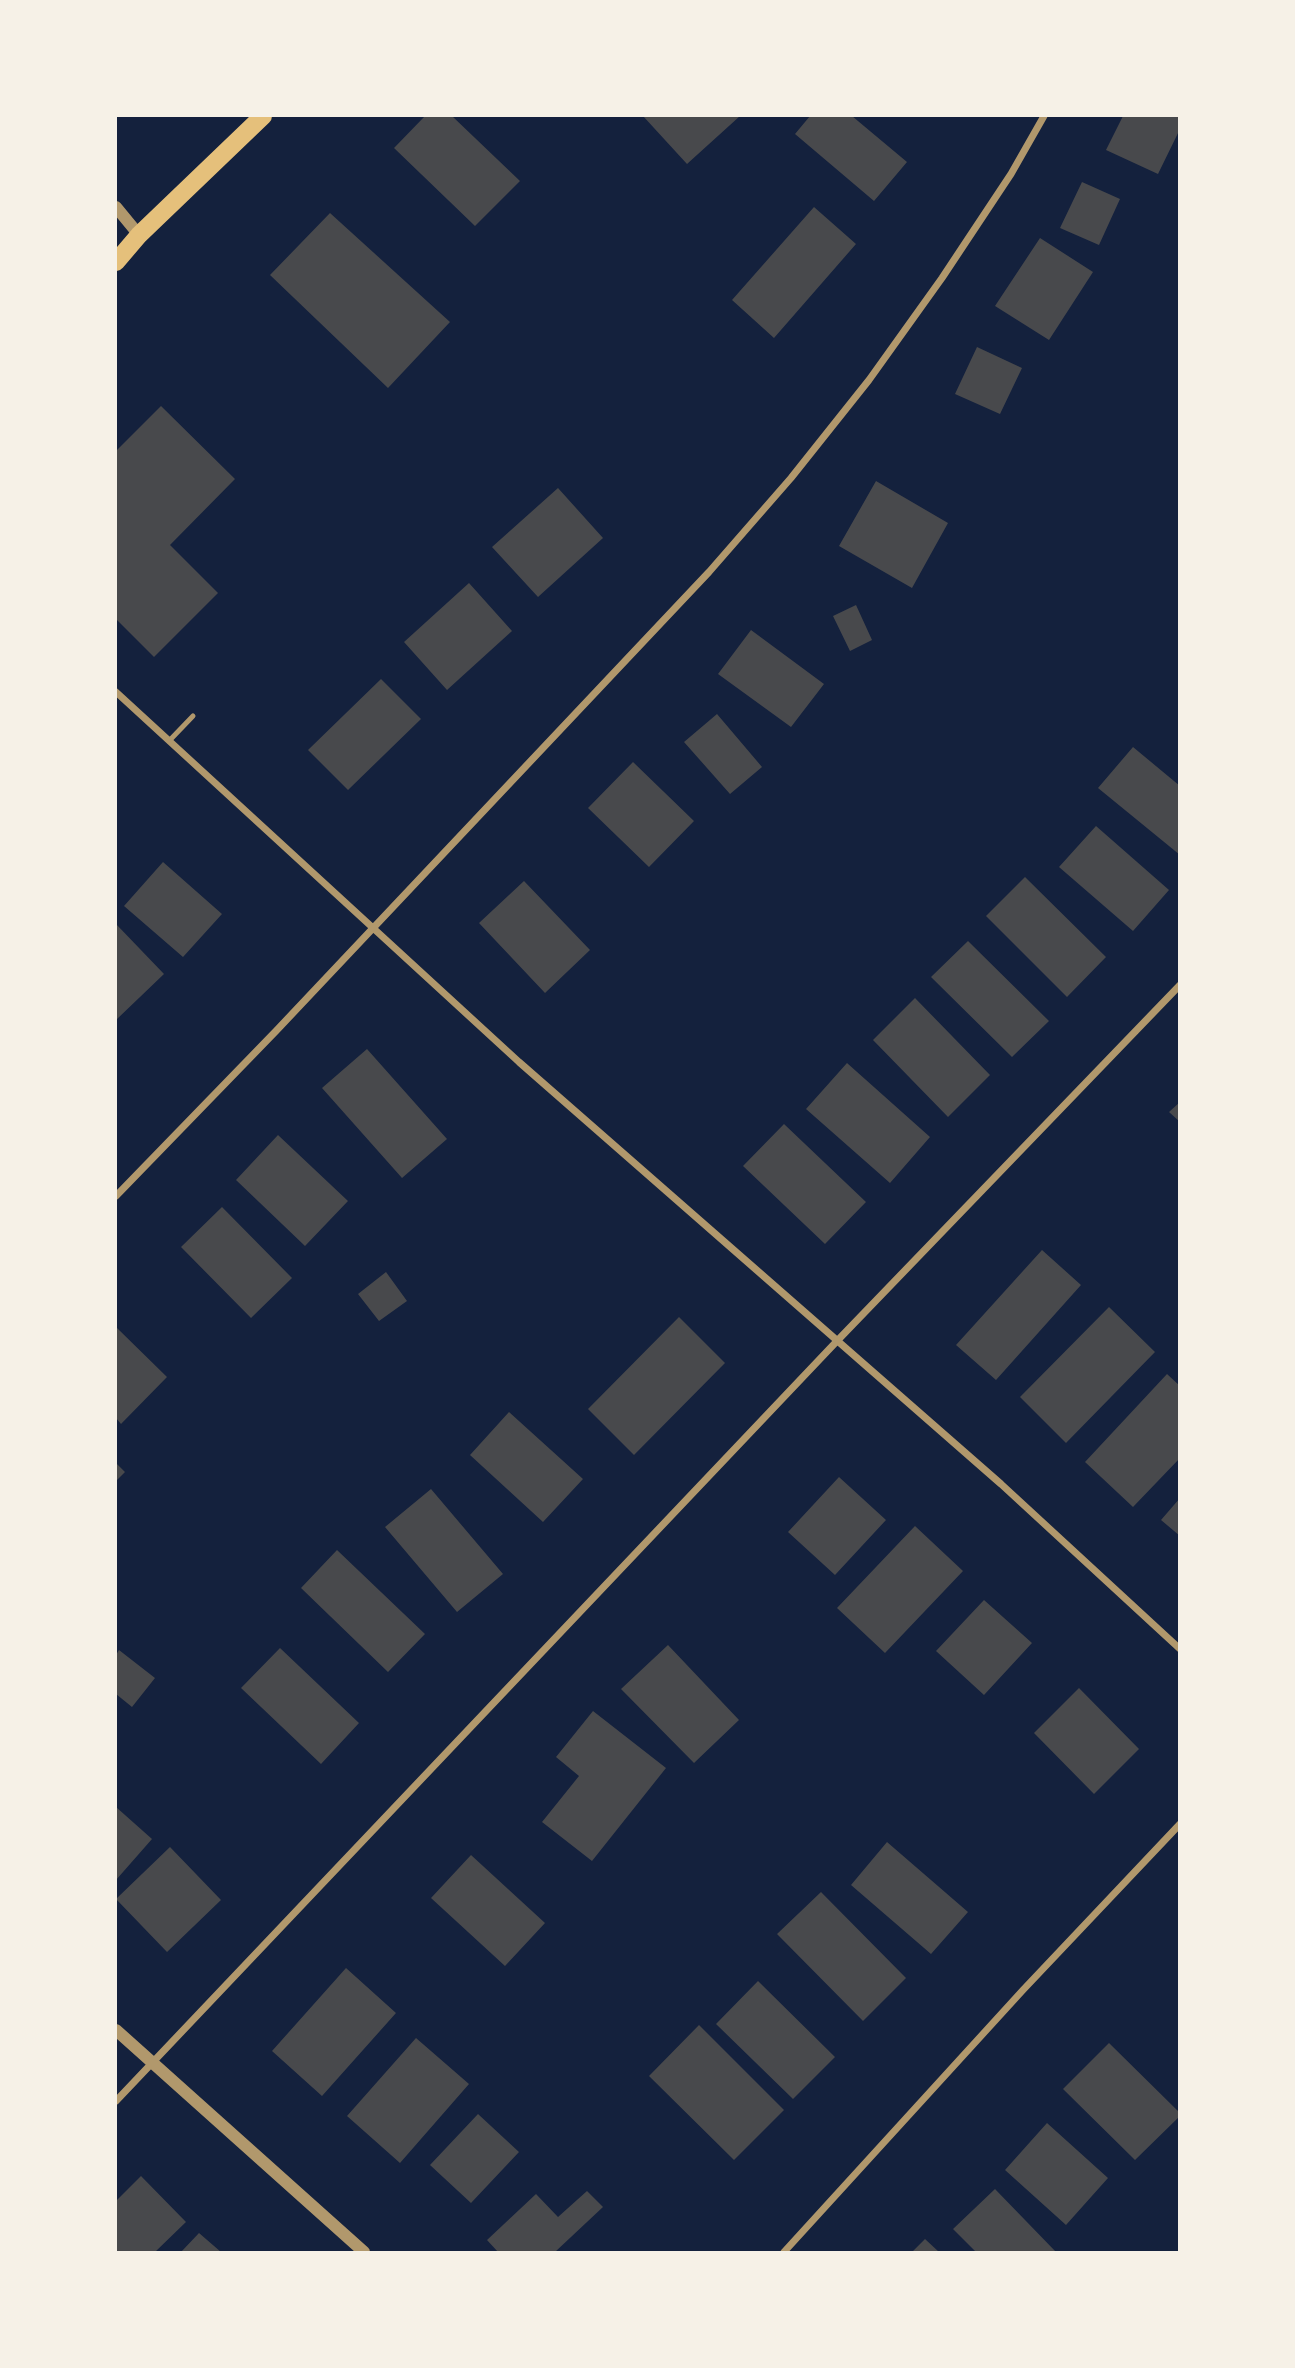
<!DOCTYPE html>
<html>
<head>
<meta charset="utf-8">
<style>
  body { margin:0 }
  #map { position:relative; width:1295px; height:2368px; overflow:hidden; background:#14213d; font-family:Signika,sans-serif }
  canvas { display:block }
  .frame { position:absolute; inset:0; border:117px solid #f6f1e7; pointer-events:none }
</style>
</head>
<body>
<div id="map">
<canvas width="1295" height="2368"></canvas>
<div class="frame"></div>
</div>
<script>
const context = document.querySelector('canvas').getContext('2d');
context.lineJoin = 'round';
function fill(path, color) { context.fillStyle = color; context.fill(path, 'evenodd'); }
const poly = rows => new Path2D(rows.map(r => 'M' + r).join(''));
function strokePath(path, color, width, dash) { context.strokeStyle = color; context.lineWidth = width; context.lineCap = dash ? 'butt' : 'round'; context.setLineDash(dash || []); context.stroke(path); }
fill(poly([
  [425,116,452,116,520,181,475,226,394,148],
  [643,116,740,116,687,164],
  [810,116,852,116,907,162,874,201,795,134],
  [1123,116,1180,116,1180,129,1158,174,1106,150],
  [1082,182,1120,199,1099,245,1060,228],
  [814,207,856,244,774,338,732,300],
  [330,213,450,322,388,388,270,275],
  [1040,238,1093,272,1049,340,995,306],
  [977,347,1022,368,1000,414,955,394],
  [161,406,235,479,170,545,218,593,154,657,116,619,116,451],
  [876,481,948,523,912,588,839,546],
  [558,488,603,538,538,597,492,547],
  [469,583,512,631,447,690,404,642],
  [856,605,872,640,850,651,833,616],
  [751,630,824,684,791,727,718,674],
  [381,679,421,719,348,790,308,750],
  [717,714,762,767,730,794,684,742],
  [1133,747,1180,786,1180,855,1098,788],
  [633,762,694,821,649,867,588,808],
  [1096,826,1169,890,1133,931,1059,867],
  [163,862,222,914,183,957,124,906],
  [1025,877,1106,957,1067,997,986,916],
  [524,881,590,950,545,993,479,923],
  [116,924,164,974,116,1020],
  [968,941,1049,1021,1012,1057,931,977],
  [915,998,990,1075,948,1117,873,1040],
  [367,1049,447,1139,402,1178,322,1088],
  [847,1063,930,1137,890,1183,806,1109],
  [1180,1102,1180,1122,1169,1112],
  [784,1124,866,1202,825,1244,743,1166],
  [278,1135,348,1201,305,1246,236,1180],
  [222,1207,292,1278,251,1318,181,1247],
  [1042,1250,1081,1285,996,1380,956,1345],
  [386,1272,407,1301,379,1321,358,1294],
  [1109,1307,1155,1352,1066,1443,1020,1397],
  [679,1317,725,1363,634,1455,588,1409],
  [116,1327,167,1377,121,1424,116,1418],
  [1167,1374,1180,1386,1180,1458,1133,1507,1085,1462],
  [509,1412,583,1479,543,1522,470,1455],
  [116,1463,125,1472,116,1481],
  [839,1477,886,1520,835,1575,788,1532],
  [431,1489,503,1574,457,1612,385,1527],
  [1180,1498,1180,1536,1161,1520],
  [915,1526,963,1571,885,1653,837,1608],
  [337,1550,425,1634,388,1672,301,1588],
  [984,1600,1032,1643,984,1695,936,1651],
  [668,1645,739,1720,694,1763,621,1689],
  [280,1648,359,1723,321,1764,241,1688],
  [119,1650,155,1678,132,1707,116,1694,116,1655],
  [1079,1688,1139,1749,1094,1794,1034,1733],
  [593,1711,666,1768,592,1861,542,1822,579,1776,556,1757],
  [116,1807,152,1839,116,1880],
  [887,1842,968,1912,931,1954,851,1885],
  [170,1847,221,1900,167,1952,116,1899],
  [471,1855,545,1923,505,1966,431,1898],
  [821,1892,906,1978,863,2021,777,1934],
  [346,1968,396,2013,322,2096,272,2051],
  [758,1981,835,2057,793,2099,716,2024],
  [699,2025,784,2110,734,2160,649,2076],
  [416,2038,469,2084,400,2163,347,2116],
  [1109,2043,1180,2113,1180,2116,1135,2160,1063,2089],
  [478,2114,519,2152,471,2203,430,2165],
  [1047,2123,1108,2178,1066,2225,1005,2170],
  [141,2176,186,2222,155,2252,116,2252,116,2201],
  [995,2189,1056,2252,976,2252,953,2229],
  [587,2191,603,2207,555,2252,498,2252,487,2240,536,2194,558,2217],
  [199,2233,221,2252,181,2252],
  [925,2239,939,2252,912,2252]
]), '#48494c');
strokePath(poly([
  [169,741,193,716]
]), '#b1986c', 5);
strokePath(poly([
  [116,692,519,1062,1001,1484,1180,1649],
  [116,1196,276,1031,709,572,791,478,869,380,942,278,1011,174,1044,116],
  [116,2101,837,1341,1180,985],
  [784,2252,1023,1990,1180,1824]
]), '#b1986c', 7);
strokePath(poly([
  [116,207,139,235],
  [116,2030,364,2252]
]), '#b1986c', 12);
strokePath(poly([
  [116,262,139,235,263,116]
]), '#e5c07b', 18);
</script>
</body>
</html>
